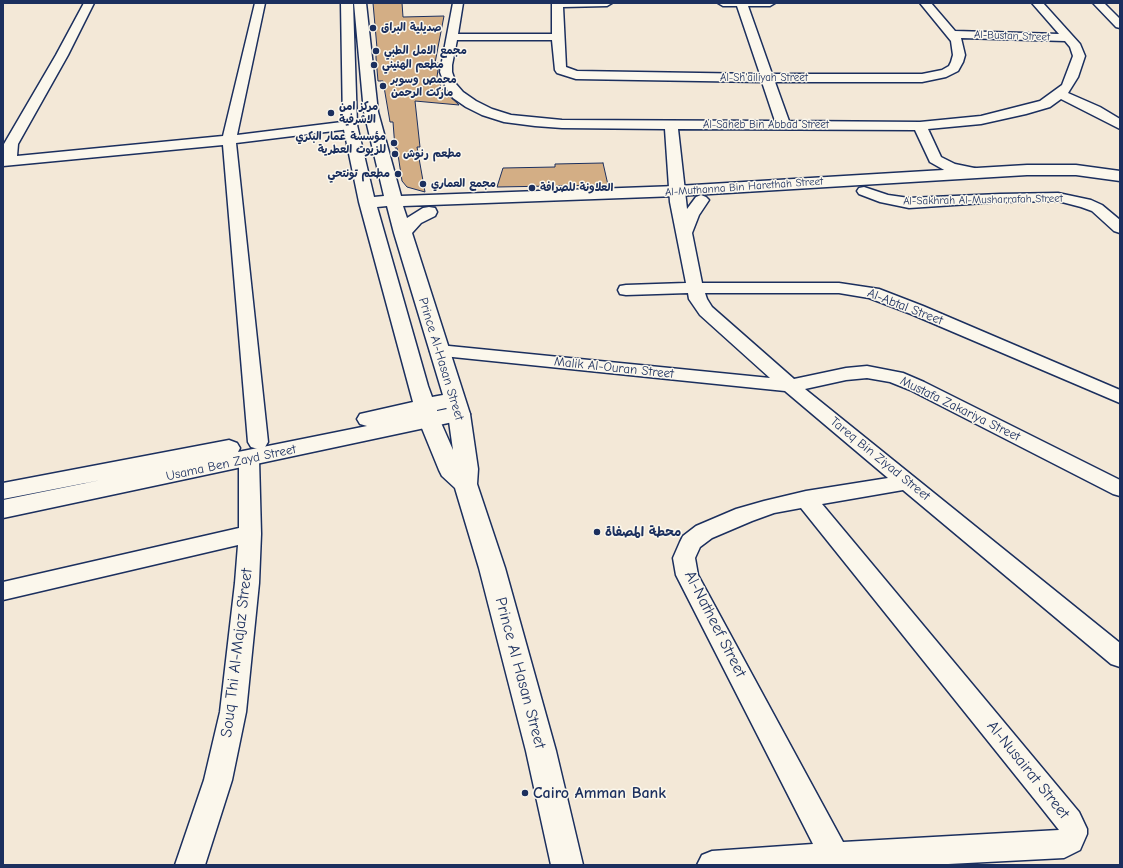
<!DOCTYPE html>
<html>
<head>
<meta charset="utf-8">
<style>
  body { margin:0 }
  #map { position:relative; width:1123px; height:868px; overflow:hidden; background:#f3e8d7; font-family:"Comic Neue",sans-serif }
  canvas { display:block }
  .frame { position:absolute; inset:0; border:4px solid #1b2f5e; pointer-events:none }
</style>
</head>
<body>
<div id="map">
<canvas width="1123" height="868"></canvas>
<div class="frame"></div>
</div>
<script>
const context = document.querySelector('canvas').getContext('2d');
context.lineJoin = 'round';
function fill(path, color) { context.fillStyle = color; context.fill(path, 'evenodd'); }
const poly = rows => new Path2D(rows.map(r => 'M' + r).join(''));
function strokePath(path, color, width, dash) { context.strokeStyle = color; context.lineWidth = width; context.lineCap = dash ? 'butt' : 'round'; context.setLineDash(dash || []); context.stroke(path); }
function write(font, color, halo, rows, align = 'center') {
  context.font = font + ' "Comic Neue","Playpen Sans Arabic",sans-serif'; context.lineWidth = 3; context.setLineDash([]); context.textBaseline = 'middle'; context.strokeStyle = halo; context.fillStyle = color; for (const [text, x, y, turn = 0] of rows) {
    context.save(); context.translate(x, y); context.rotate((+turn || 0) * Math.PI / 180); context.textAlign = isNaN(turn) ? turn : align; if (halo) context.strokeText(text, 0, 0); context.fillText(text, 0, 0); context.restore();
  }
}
const building = poly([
  [373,3,402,3,403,17,444,16,435,63,439,63,437,77,442,89,459,105,415,101,420,147,417,147,425,192,407,187,402,181,397,148,395,148,393,122,390,122,383,81,378,81,376,58,376,48,377,48,373,3],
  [603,163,608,185,497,187,503,168,555,167,555,164,603,163]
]);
fill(building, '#d3ae85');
strokePath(building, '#1b2f5e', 1);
const minor = poly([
  [84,3,94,3,68,55,18,144,17,156,223,136,255,3,265,3,237,135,350,121,355,122,357,125,355,128,350,129,236,143,268,442,265,447,258,449,251,447,248,442,223,145,3,166,4,144,56,55,84,3],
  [453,3,463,3,458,34,552,34,552,3,612,3,607,6,563,7,566,67,577,71,760,74,737,6,723,6,718,3,775,3,770,6,748,6,772,74,922,74,942,70,949,66,951,62,953,55,951,41,920,3,931,3,955,31,1059,34,1032,3,1043,3,1080,44,1085,56,1078,77,1068,93,1100,107,1120,119,1120,129,1061,99,1050,107,1026,114,981,124,928,129,941,157,955,164,979,169,981,172,979,175,974,176,946,171,930,162,915,130,678,129,687,209,696,197,701,195,706,197,709,200,699,215,692,233,702,283,839,283,879,289,923,306,1120,390,1120,403,911,314,869,298,839,293,705,293,707,299,712,307,794,379,846,368,867,366,903,373,924,382,1120,480,1120,496,1113,494,910,390,890,382,867,378,846,380,805,389,1120,643,1120,667,1111,664,903,490,822,504,1079,812,1087,829,1087,834,1080,850,1064,858,929,865,697,865,702,855,712,851,813,844,676,575,673,558,680,542,683,536,696,526,736,509,764,501,806,491,888,478,785,391,433,355,430,351,433,347,439,345,770,378,700,315,689,299,688,293,626,295,620,294,618,290,620,286,626,285,686,283,670,202,665,129,562,128,535,126,504,122,482,115,466,107,453,98,446,88,440,72,453,3],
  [961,38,1065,41,1070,47,1073,56,1062,85,1040,101,981,116,920,122,789,121,775,82,922,82,946,77,958,71,963,62,965,55,961,38],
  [457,40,552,40,555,70,557,73,576,79,762,82,775,121,562,120,511,115,492,109,476,101,463,92,456,84,452,72,452,65,457,40],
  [801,508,1040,806,1059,830,843,842,698,575,695,558,700,547,712,538,752,521,774,513,801,508],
  [1093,3,1104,3,1120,19,1120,28,1116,27,1093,3],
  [864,187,888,195,909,198,1000,194,1058,193,1091,200,1102,205,1120,220,1120,233,1114,231,1092,211,1081,207,1058,201,1000,202,909,208,880,202,859,194,857,191,859,188,864,187],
  [249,452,256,454,259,459,261,534,259,583,246,712,232,780,205,865,175,865,204,780,220,712,235,583,238,545,3,600,3,582,239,528,239,459,242,454,249,452]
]);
const major = poly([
  [459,407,467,409,470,414,478,469,477,484,505,568,556,751,583,865,551,865,526,751,479,568,455,488,442,476,439,470,419,421,422,416,430,414,438,416,453,450,448,414,451,409,459,407]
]);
const highway = poly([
  [341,3,353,3,357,125,374,197,384,196,364,112,354,3,366,3,378,112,401,196,677,186,1027,165,1076,165,1120,171,1120,181,1076,175,1027,175,677,196,403,206,407,218,423,208,429,207,435,208,437,212,435,216,421,223,412,233,470,414,467,419,3,518,3,500,101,480,3,499,3,483,229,440,237,443,240,448,238,452,367,426,360,424,357,419,360,414,413,402,359,202,343,125,341,3],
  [387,206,394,233,443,395,432,397,428,386,377,207,387,206],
  [446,408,447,409,437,411,437,410,446,408]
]);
strokePath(minor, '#1b2f5e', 3);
strokePath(major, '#1b2f5e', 3);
strokePath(highway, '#1b2f5e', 3);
fill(minor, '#fbf7ec');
fill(major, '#fbf7ec');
fill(highway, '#fbf7ec');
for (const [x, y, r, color] of [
  [373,28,4,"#1b2f5e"],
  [376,51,4,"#1b2f5e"],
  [374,65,4,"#1b2f5e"],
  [383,86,4,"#1b2f5e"],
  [331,113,4,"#1b2f5e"],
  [394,143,4,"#1b2f5e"],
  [395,154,4,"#1b2f5e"],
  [398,174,4,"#1b2f5e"],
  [423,184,4,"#1b2f5e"],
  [532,188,4,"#1b2f5e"],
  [597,532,4,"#1b2f5e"],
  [525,793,4,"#1b2f5e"]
]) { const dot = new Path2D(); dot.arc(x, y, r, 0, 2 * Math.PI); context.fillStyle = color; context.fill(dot); strokePath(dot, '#fbf7ec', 1.5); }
write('bold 11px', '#1b2f5e', '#fbf7ec', [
  ["صديلية البراق",381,28],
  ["مجمع الامل الطبي",384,51],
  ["مطعم الهنيني",382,65],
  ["محمص وسوبر",391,80],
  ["ماركت الرحمن",391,93],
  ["مركز امن",339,107],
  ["الاشرفية",339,120],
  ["مؤسسة عمار البكري",386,137,"right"],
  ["للزيوت العطرية",386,150,"right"],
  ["مطعم رنوش",403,154],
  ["مطعم تونتحي",390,174,"right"],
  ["مجمع العماري",431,184],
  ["العلاونة للصرافة",540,188]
], 'left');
write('11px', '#1b2f5e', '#fbf7ec', [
  ["Al-Bustan Street",1012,36,2],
  ["Al-Sh'ailiyah Street",764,78],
  ["Al-Saheb Bin Abbad Street",766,125],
  ["Al-Muthanna Bin Harethah Street",744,187,-4],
  ["Al-Sakhrah Al-Musharrafah Street",983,200,-1]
]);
write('13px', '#1b2f5e', '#fbf7ec', [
  ["Al-Abtal Street",905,307,21],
  ["Prince Al-Hasan Street",441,359,73],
  ["Malik Al-Ouran Street",614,368,6],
  ["Mustafa Zakariya Street",960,409,26],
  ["Tareq Bin Ziyad Street",880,459,39],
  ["Usama Ben Zayd Street",231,463,-12]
]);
write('bold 13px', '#1b2f5e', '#fbf7ec', [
  ["محطة المصفاة",605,532]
], 'left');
write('16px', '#1b2f5e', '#fbf7ec', [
  ["Al-Natheef Street",715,624,63],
  ["Souq Thi Al-Majaz Street",237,653,-83],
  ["Prince Al Hasan Street",520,673,75],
  ["Al-Nusairat Street",1028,770,51]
]);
write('bold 16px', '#1b2f5e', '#fbf7ec', [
  ["Cairo Amman Bank",533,793]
], 'left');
</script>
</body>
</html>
